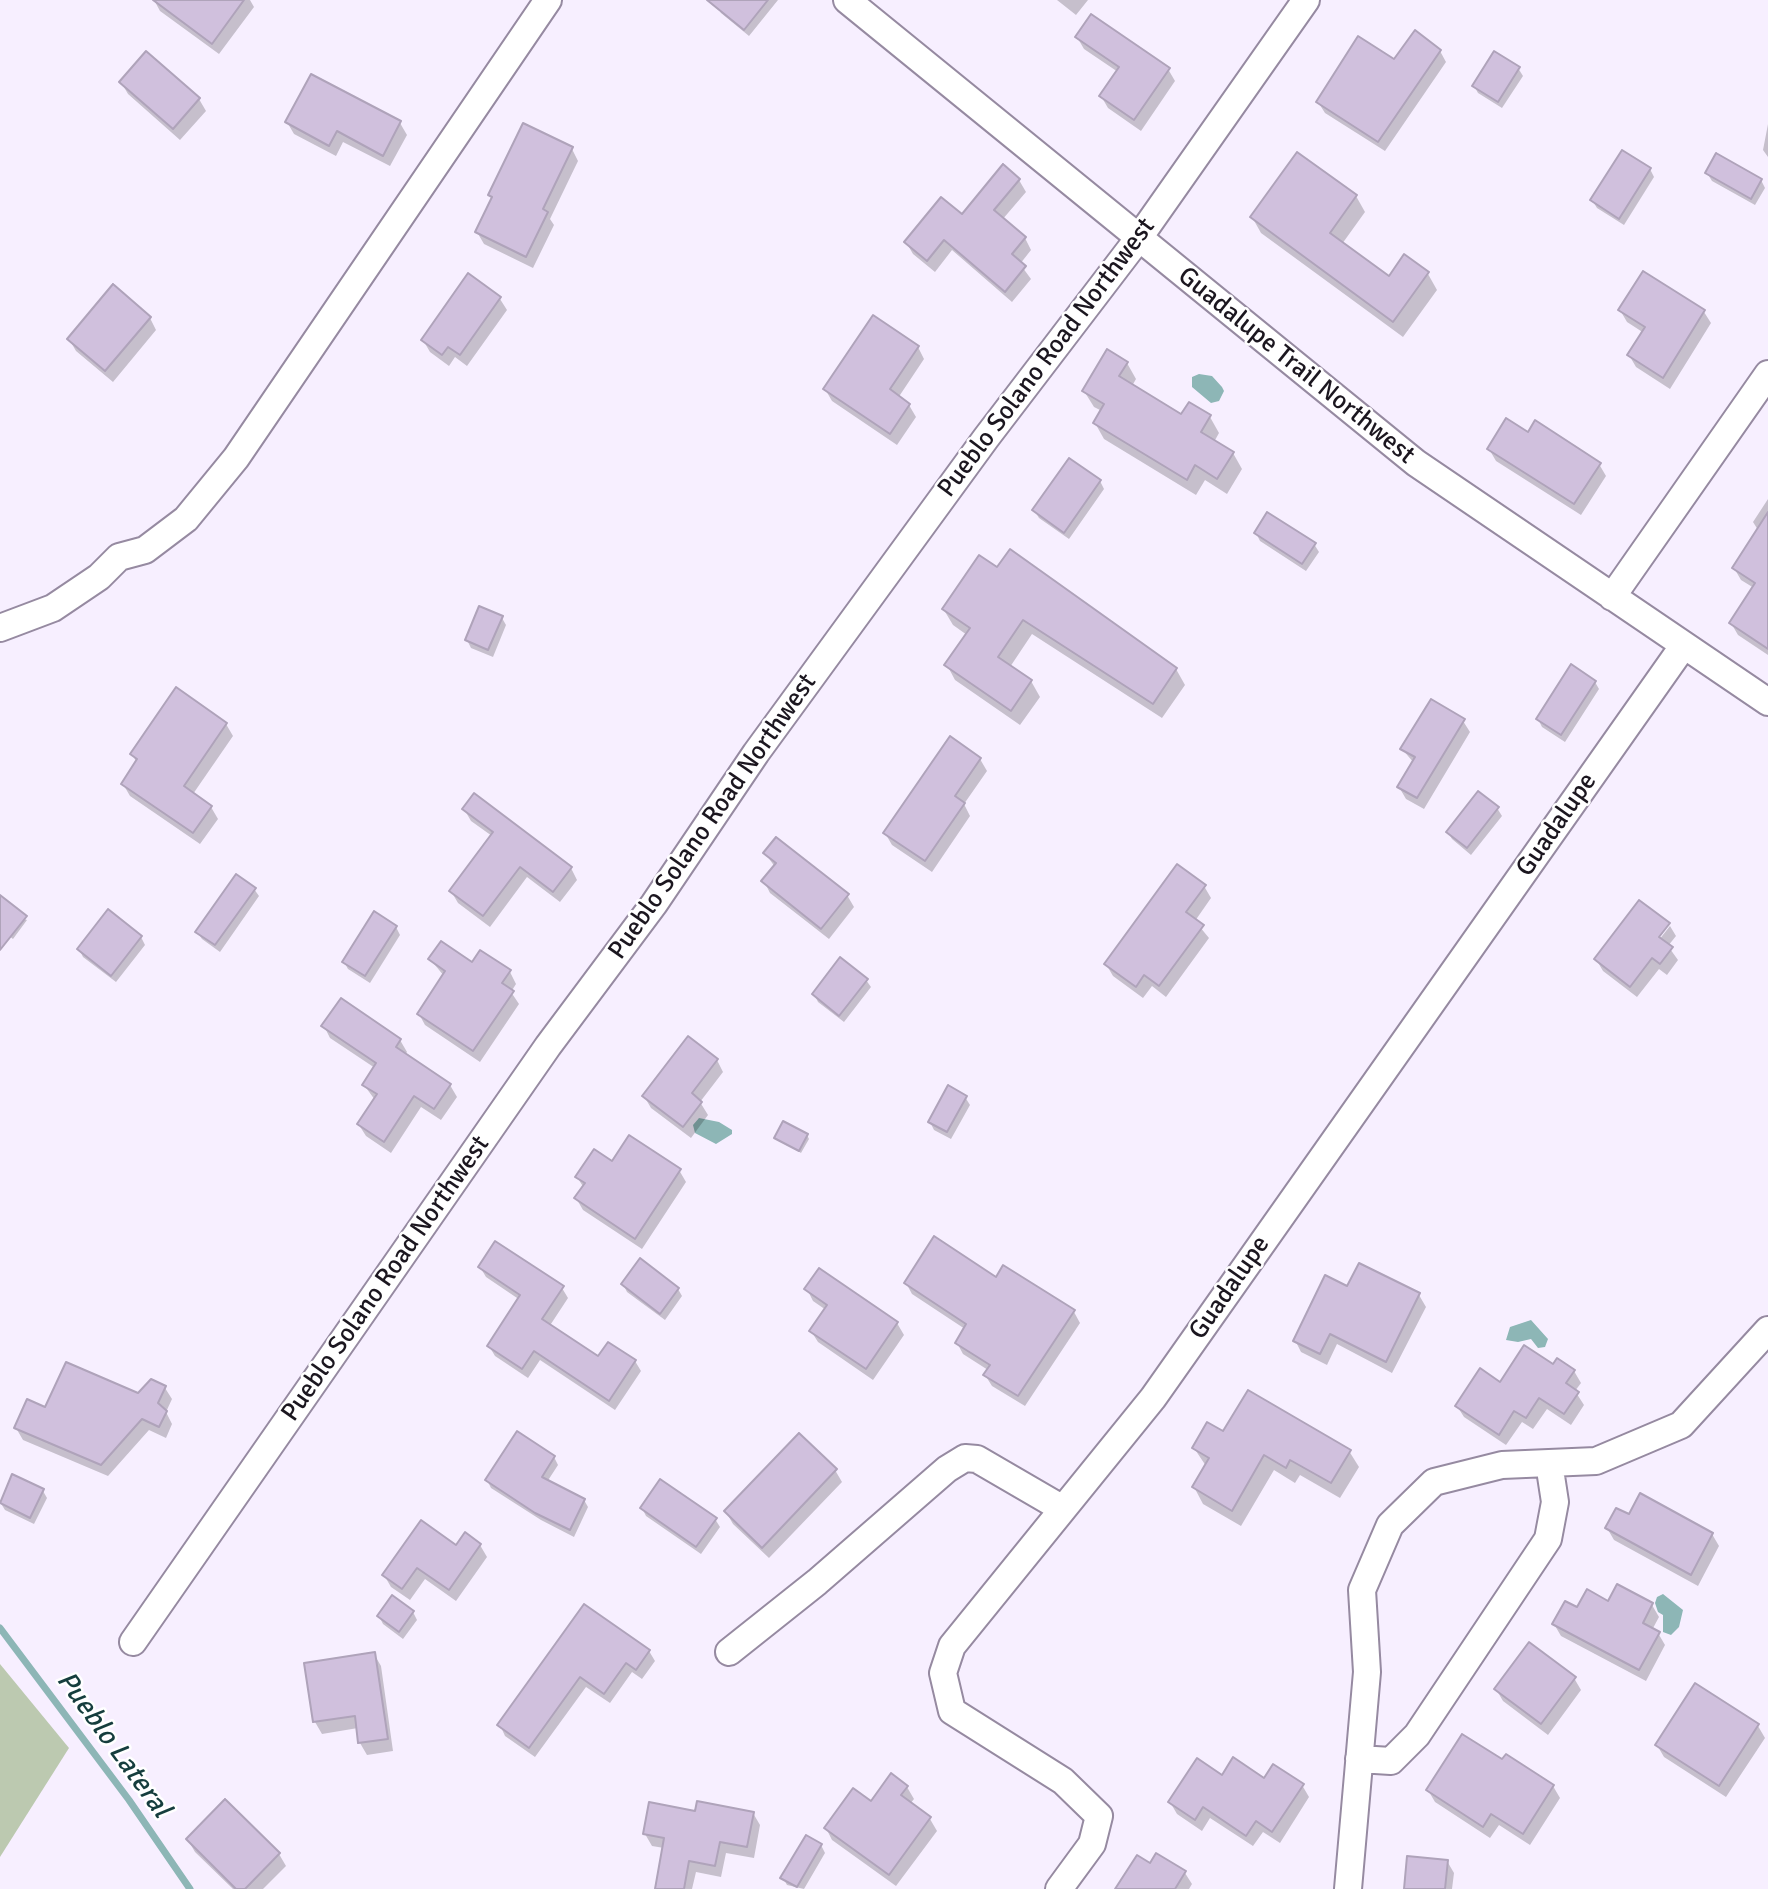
<!DOCTYPE html>
<html>
<head>
<meta charset="utf-8">
<style>
  body { margin:0 }
  canvas { display:block; background:#f7efff }
</style>
</head>
<body>
<canvas width="1768" height="1889"></canvas>
<script>
const context = document.querySelector('canvas').getContext('2d');
context.lineJoin = 'round';
function fill(path, color) { context.fillStyle = color; context.fill(path, 'evenodd'); }
const poly = rows => new Path2D(rows.map(r => 'M' + r).join(''));
function strokePath(path, color, width, dash) { context.strokeStyle = color; context.lineWidth = width; context.lineCap = dash ? 'butt' : 'round'; context.setLineDash(dash || []); context.stroke(path); }
function write(font, color, halo, rows, align = 'center') {
  context.font = font + ' Signika,sans-serif'; context.lineWidth = 5; context.setLineDash([]); context.textBaseline = 'middle'; context.strokeStyle = halo; context.fillStyle = color; for (const [text, x, y, turn = 0] of rows) {
    context.save(); context.translate(x, y); context.rotate((+turn || 0) * Math.PI / 180); context.textAlign = isNaN(turn) ? turn : align; if (halo) context.strokeText(text, 0, 0); context.fillText(text, 0, 0); context.restore();
  }
}
fill(poly([
  [0,1664,69,1748,0,1857]
]), '#bcc9b0');
fill(poly([
  [1199,374,1212,376,1222,387,1224,391,1219,401,1211,403,1192,387,1192,377],
  [699,1118,719,1122,732,1130,732,1134,716,1144,695,1133,693,1125],
  [1531,1320,1548,1339,1545,1347,1538,1348,1531,1339,1518,1342,1506,1340,1510,1327],
  [1663,1594,1683,1610,1679,1627,1671,1635,1663,1632,1663,1615,1658,1612,1655,1603,1657,1597]
]), '#8db6b6');
fill(poly([
  [154,0,250,0,254,7,219,54,160,11],
  [721,0,778,0,749,36,721,13,717,6],
  [1057,0,1088,0,1076,15],
  [1077,37,1168,69,1175,81,1141,131,1108,108,1101,96,1118,72,1084,49],
  [1440,51,1446,62,1385,151,1325,113,1318,102,1394,61],
  [1518,68,1523,76,1502,108,1478,93,1474,86],
  [121,82,199,99,206,111,180,140,128,94],
  [287,122,400,123,407,135,390,166,343,142,336,156,294,134],
  [1768,124,1768,157,1763,150],
  [572,149,578,161,550,219,554,225,533,268,484,244,477,232,492,200,490,195],
  [1650,169,1654,177,1624,225,1597,208,1592,200],
  [1707,173,1761,180,1765,188,1755,205,1712,181],
  [1019,180,1026,192,1002,220,1025,238,1031,250,1020,264,1031,279,1012,302,952,250,935,272,913,254,906,242,962,216],
  [1356,196,1365,212,1342,244,1389,278,1405,257,1428,274,1437,290,1403,337,1261,233,1252,217],
  [469,276,500,299,507,310,467,366,455,357,449,366,430,352,423,340],
  [1620,310,1704,312,1711,323,1670,389,1636,367,1629,355,1644,333,1627,322],
  [150,318,156,330,113,382,76,351,69,339],
  [918,347,924,359,898,398,909,405,916,417,897,445,832,401,825,389],
  [1127,363,1136,379,1132,386,1182,416,1189,404,1210,417,1219,433,1214,442,1233,453,1242,469,1227,494,1205,480,1196,495,1104,439,1095,423,1102,411,1094,407,1084,391],
  [1528,434,1599,464,1606,476,1581,515,1496,461,1489,449],
  [1100,481,1104,489,1069,539,1039,518,1034,510],
  [1768,499,1768,655,1738,635,1731,623,1754,588,1741,580,1734,568,1758,530,1753,522],
  [1256,533,1314,544,1319,552,1306,571,1260,541],
  [980,558,1176,669,1185,685,1162,718,1032,634,1010,667,1031,681,1040,697,1020,725,955,680,947,665,967,635,953,625,944,610],
  [502,618,506,625,493,657,471,648,467,640],
  [1595,682,1599,689,1565,742,1542,727,1538,719],
  [1463,721,1470,732,1424,809,1406,799,1399,787,1414,763,1402,749],
  [226,724,233,736,193,794,211,807,218,819,200,844,130,796,123,784,137,763,132,754],
  [980,759,987,771,964,804,970,816,932,872,892,845,885,833],
  [1497,808,1502,816,1471,855,1452,839,1448,832],
  [464,809,571,868,577,880,560,902,527,877,490,927,458,903,451,891,492,836,471,821],
  [765,853,847,895,854,907,829,939,770,893,764,881,775,867],
  [1204,886,1211,898,1195,921,1209,938,1166,997,1152,986,1143,998,1113,976,1106,964],
  [254,889,259,896,220,952,202,939,197,932],
  [1640,902,1669,924,1653,943,1655,945,1670,926,1676,936,1668,946,1678,960,1667,975,1659,969,1637,997,1603,971,1596,959],
  [0,911,27,920,13,939,0,929],
  [396,927,400,935,370,983,348,969,344,962],
  [141,937,145,945,116,982,83,957,79,949],
  [430,959,510,972,516,984,511,992,519,1004,480,1062,425,1025,419,1014,444,976],
  [866,980,871,987,844,1022,818,1002,814,994],
  [324,1026,400,1040,407,1052,405,1055,450,1085,457,1097,441,1120,421,1107,391,1153,366,1136,359,1125,375,1100,364,1085,375,1068,330,1038],
  [717,1060,723,1072,700,1102,708,1115,691,1138,651,1108,644,1096],
  [965,1097,970,1105,951,1139,934,1130,930,1122],
  [807,1135,809,1139,801,1153,776,1138],
  [613,1163,679,1170,686,1182,642,1249,583,1210,576,1198,584,1188,577,1177],
  [480,1267,562,1288,568,1298,549,1327,599,1359,635,1361,641,1371,615,1410,540,1360,528,1378,495,1356,489,1346,520,1300,486,1277],
  [1004,1268,1074,1312,1080,1323,1025,1406,992,1386,985,1375,988,1370,963,1354,957,1343,965,1329,912,1294,906,1283,997,1279],
  [623,1284,678,1289,682,1296,665,1320,627,1292],
  [1348,1288,1419,1295,1426,1307,1392,1373,1337,1344,1327,1365,1301,1352,1295,1340],
  [807,1289,897,1323,904,1335,873,1380,818,1342,811,1331,826,1310,813,1301],
  [1574,1371,1581,1383,1575,1391,1584,1405,1571,1425,1547,1409,1533,1429,1522,1422,1506,1445,1464,1417,1457,1406,1500,1384],
  [165,1388,172,1399,166,1412,172,1424,166,1438,149,1430,108,1476,23,1440,16,1428,46,1409,139,1395],
  [1224,1433,1349,1451,1359,1467,1340,1498,1300,1475,1295,1483,1274,1470,1241,1526,1203,1504,1194,1487,1206,1466,1194,1448],
  [554,1457,558,1465,547,1482,584,1500,588,1507,574,1537,541,1520,491,1488,487,1480],
  [835,1470,842,1482,769,1558,733,1524,726,1512],
  [43,1491,47,1498,34,1524,5,1510,0,1502],
  [642,1508,715,1519,720,1527,701,1554,646,1516],
  [1629,1516,1712,1534,1719,1546,1698,1586,1614,1540,1607,1528],
  [480,1545,487,1557,456,1601,425,1579,410,1600,391,1587,384,1575,457,1547],
  [1618,1586,1652,1605,1659,1617,1652,1630,1658,1633,1665,1645,1646,1681,1561,1636,1554,1624,1577,1610,1609,1603],
  [584,1607,649,1651,655,1661,642,1679,632,1672,610,1703,586,1687,535,1757,505,1736,500,1725],
  [413,1612,417,1620,403,1639,383,1624,379,1616],
  [374,1654,381,1666,393,1751,367,1755,360,1743,358,1728,322,1734,315,1722],
  [1574,1678,1581,1690,1548,1735,1503,1701,1496,1689],
  [1758,1726,1765,1738,1726,1797,1664,1757,1657,1745],
  [1503,1762,1553,1786,1560,1798,1530,1845,1499,1825,1490,1838,1435,1802,1428,1790],
  [1222,1777,1302,1785,1309,1797,1280,1843,1263,1832,1253,1846,1210,1818,1202,1831,1177,1814,1170,1802],
  [907,1787,914,1799,910,1804,930,1819,937,1831,896,1886,832,1840,826,1828],
  [225,1802,279,1854,286,1866,263,1889,233,1889,195,1852,188,1840],
  [697,1813,753,1813,760,1825,754,1858,726,1853,721,1877,696,1872,692,1889,657,1889,664,1848,652,1846,645,1834],
  [821,1845,825,1853,804,1889,787,1885,783,1878],
  [1447,1861,1454,1873,1452,1889,1405,1889],
  [1150,1866,1185,1873,1192,1884,1189,1889,1117,1889]
]), '#0003');
strokePath(poly([
  [0,1628,129,1800,190,1889]
]), '#8db6b6', 7);
const building = poly([
  [153,0,244,0,212,44,153,0],
  [707,0,768,0,744,30,707,0],
  [1091,14,1170,68,1134,120,1099,96,1119,67,1075,37,1091,14],
  [1415,30,1441,50,1378,142,1316,102,1358,36,1394,59,1415,30],
  [146,51,200,98,173,129,119,82,146,51],
  [1494,51,1520,67,1498,102,1472,86,1494,51],
  [311,74,401,121,383,156,337,131,329,146,285,122,311,74],
  [523,123,573,147,543,209,548,212,526,257,475,232,492,197,488,195,523,123],
  [1622,150,1651,168,1619,219,1590,200,1622,150],
  [1297,152,1357,195,1330,233,1389,276,1404,254,1429,272,1393,322,1250,217,1297,152],
  [1716,153,1762,179,1751,199,1705,173,1716,153],
  [1003,164,1020,179,994,210,1026,237,1012,254,1026,266,1005,292,944,240,927,261,904,242,941,197,962,214,1003,164],
  [1643,271,1705,310,1663,378,1627,355,1645,327,1618,310,1643,271],
  [468,273,501,297,460,355,448,347,442,355,421,340,468,273],
  [113,284,151,317,105,371,67,339,113,284],
  [873,315,919,346,890,389,910,404,890,434,823,389,873,315],
  [1107,349,1128,362,1119,376,1181,414,1189,402,1211,415,1201,432,1234,452,1217,479,1195,465,1187,480,1093,423,1104,404,1082,391,1107,349],
  [1506,418,1528,432,1535,420,1601,463,1574,504,1487,449,1506,418],
  [1069,458,1101,480,1064,533,1032,510,1069,458],
  [1267,512,1316,543,1302,564,1254,533,1267,512],
  [1768,512,1768,649,1729,623,1755,583,1732,568,1768,512],
  [1010,549,1177,668,1153,704,1023,620,998,657,1032,680,1011,711,944,665,970,628,942,609,979,555,997,567,1010,549],
  [479,606,503,616,488,650,465,640,479,606],
  [1571,664,1596,681,1561,735,1536,719,1571,664],
  [176,687,227,723,184,786,212,806,193,833,121,784,137,759,130,754,176,687],
  [1431,699,1465,719,1417,798,1397,787,1415,757,1400,749,1431,699],
  [950,736,981,758,955,796,965,803,925,861,883,833,950,736],
  [1478,791,1499,807,1467,848,1446,832,1478,791],
  [474,793,572,867,553,892,520,867,483,916,449,891,493,832,462,809,474,793],
  [776,837,849,894,821,929,761,881,776,863,763,853,776,837],
  [1177,864,1206,885,1186,912,1204,925,1159,986,1144,975,1136,987,1104,964,1177,864],
  [236,874,256,888,215,945,195,932,236,874],
  [0,895,27,916,0,950,0,895],
  [1639,900,1670,923,1659,937,1673,947,1660,964,1652,958,1630,987,1594,959,1639,900],
  [108,909,142,936,111,976,77,949,108,909],
  [374,911,397,926,365,976,342,962,374,911],
  [441,941,472,962,480,950,511,970,502,983,514,991,473,1051,417,1014,445,971,428,959,441,941],
  [840,957,868,979,839,1016,812,994,840,957],
  [341,998,401,1039,396,1047,451,1084,434,1109,414,1096,384,1142,357,1124,377,1094,362,1085,376,1063,321,1026,341,998],
  [688,1036,718,1059,692,1093,702,1102,683,1127,642,1096,688,1036],
  [948,1085,967,1096,947,1132,928,1122,948,1085],
  [783,1121,808,1134,799,1151,774,1138,783,1121],
  [629,1135,681,1169,635,1239,574,1198,585,1183,575,1177,594,1149,612,1161,629,1135],
  [934,1236,996,1277,1003,1265,1075,1310,1018,1396,983,1375,990,1365,955,1343,966,1324,904,1283,934,1236],
  [495,1241,564,1286,542,1319,598,1356,608,1342,636,1360,609,1401,534,1351,522,1369,487,1346,520,1295,478,1267,495,1241],
  [640,1258,679,1288,660,1314,621,1284,640,1258],
  [1359,1263,1420,1293,1386,1362,1330,1334,1320,1354,1293,1341,1325,1275,1347,1286,1359,1263],
  [819,1268,898,1322,866,1369,809,1331,827,1305,804,1289,819,1268],
  [1524,1345,1553,1364,1557,1358,1575,1370,1566,1383,1579,1392,1564,1414,1539,1398,1526,1418,1514,1411,1499,1435,1455,1406,1480,1368,1500,1382,1524,1345],
  [66,1362,138,1393,151,1379,166,1386,158,1403,167,1411,159,1427,142,1419,101,1465,14,1428,27,1399,45,1407,66,1362],
  [1248,1390,1351,1450,1331,1483,1290,1460,1286,1468,1264,1455,1232,1511,1192,1487,1209,1458,1192,1448,1207,1422,1223,1431,1248,1390],
  [517,1431,555,1456,542,1477,585,1499,570,1530,535,1513,485,1480,517,1431],
  [799,1433,837,1469,762,1548,724,1511,799,1433],
  [12,1474,44,1489,30,1518,0,1503,12,1474],
  [660,1479,717,1518,696,1547,640,1508,660,1479],
  [1640,1493,1713,1533,1691,1575,1605,1528,1616,1508,1629,1514,1640,1493],
  [421,1520,456,1545,465,1532,481,1544,449,1590,417,1568,402,1589,382,1575,421,1520],
  [1617,1584,1653,1603,1643,1623,1660,1632,1639,1670,1552,1624,1565,1601,1577,1607,1587,1589,1608,1601,1617,1584],
  [392,1595,414,1611,399,1632,377,1616,392,1595],
  [584,1604,650,1650,636,1670,626,1663,604,1694,580,1677,529,1748,497,1725,584,1604],
  [1529,1642,1576,1677,1541,1724,1494,1689,1529,1642],
  [375,1652,388,1739,358,1743,355,1716,313,1722,304,1663,375,1652],
  [1695,1683,1759,1724,1719,1786,1655,1745,1695,1683],
  [1462,1734,1502,1759,1506,1754,1554,1785,1523,1834,1491,1814,1483,1827,1426,1790,1462,1734],
  [1233,1757,1264,1778,1273,1764,1304,1784,1272,1832,1256,1821,1246,1836,1203,1807,1195,1820,1168,1802,1197,1758,1222,1775,1233,1757],
  [891,1773,908,1786,901,1795,931,1817,889,1875,824,1828,853,1788,871,1801,891,1773],
  [225,1799,280,1853,245,1889,236,1889,186,1839,225,1799],
  [697,1801,754,1812,747,1847,720,1842,715,1866,689,1861,684,1889,655,1889,664,1838,643,1834,649,1802,695,1811,697,1801],
  [806,1835,822,1844,797,1887,780,1878,806,1835],
  [1156,1853,1186,1871,1175,1889,1115,1889,1137,1855,1150,1863,1156,1853],
  [1407,1856,1448,1860,1445,1889,1404,1889,1407,1856]
]);
fill(building, '#d0c0dd');
strokePath(building, '#afa3ba', 2);
const minor = poly([
  [847,0,1416,463,1768,702],
  [1612,597,1768,374],
  [0,628,53,608,99,577,119,557,145,550,186,519,236,458,548,0],
  [133,1642,548,1046,654,904,756,753,986,438,1138,239,1306,0],
  [729,1652,817,1582,947,1469,965,1458,977,1459,1063,1509],
  [1359,1759,1391,1761,1417,1735,1548,1539,1555,1502,1549,1463],
  [1059,1889,1092,1844,1099,1816,1063,1781,952,1711,943,1673,952,1646,1153,1398,1684,645],
  [1348,1889,1367,1672,1362,1590,1390,1525,1434,1482,1502,1465,1596,1461,1681,1425,1768,1330]
]);
strokePath(minor, '#968aa1', 30);
strokePath(minor, '#fff', 26);
write('26px', '#1b161f', '#fff', [
  ["Pueblo Solano Road Northwest",1047,358,-53],
  ["Guadalupe Trail Northwest",1296,366,39],
  ["Pueblo Solano Road Northwest",713,817,-55],
  ["Guadalupe",1557,825,-55],
  ["Pueblo Solano Road Northwest",386,1279,-55],
  ["Guadalupe",1230,1288,-55]
]);
write('italic 28px', '#153d3d', '#fff', [
  ["Pueblo Lateral",113,1745,54]
]);
</script>
</body>
</html>
